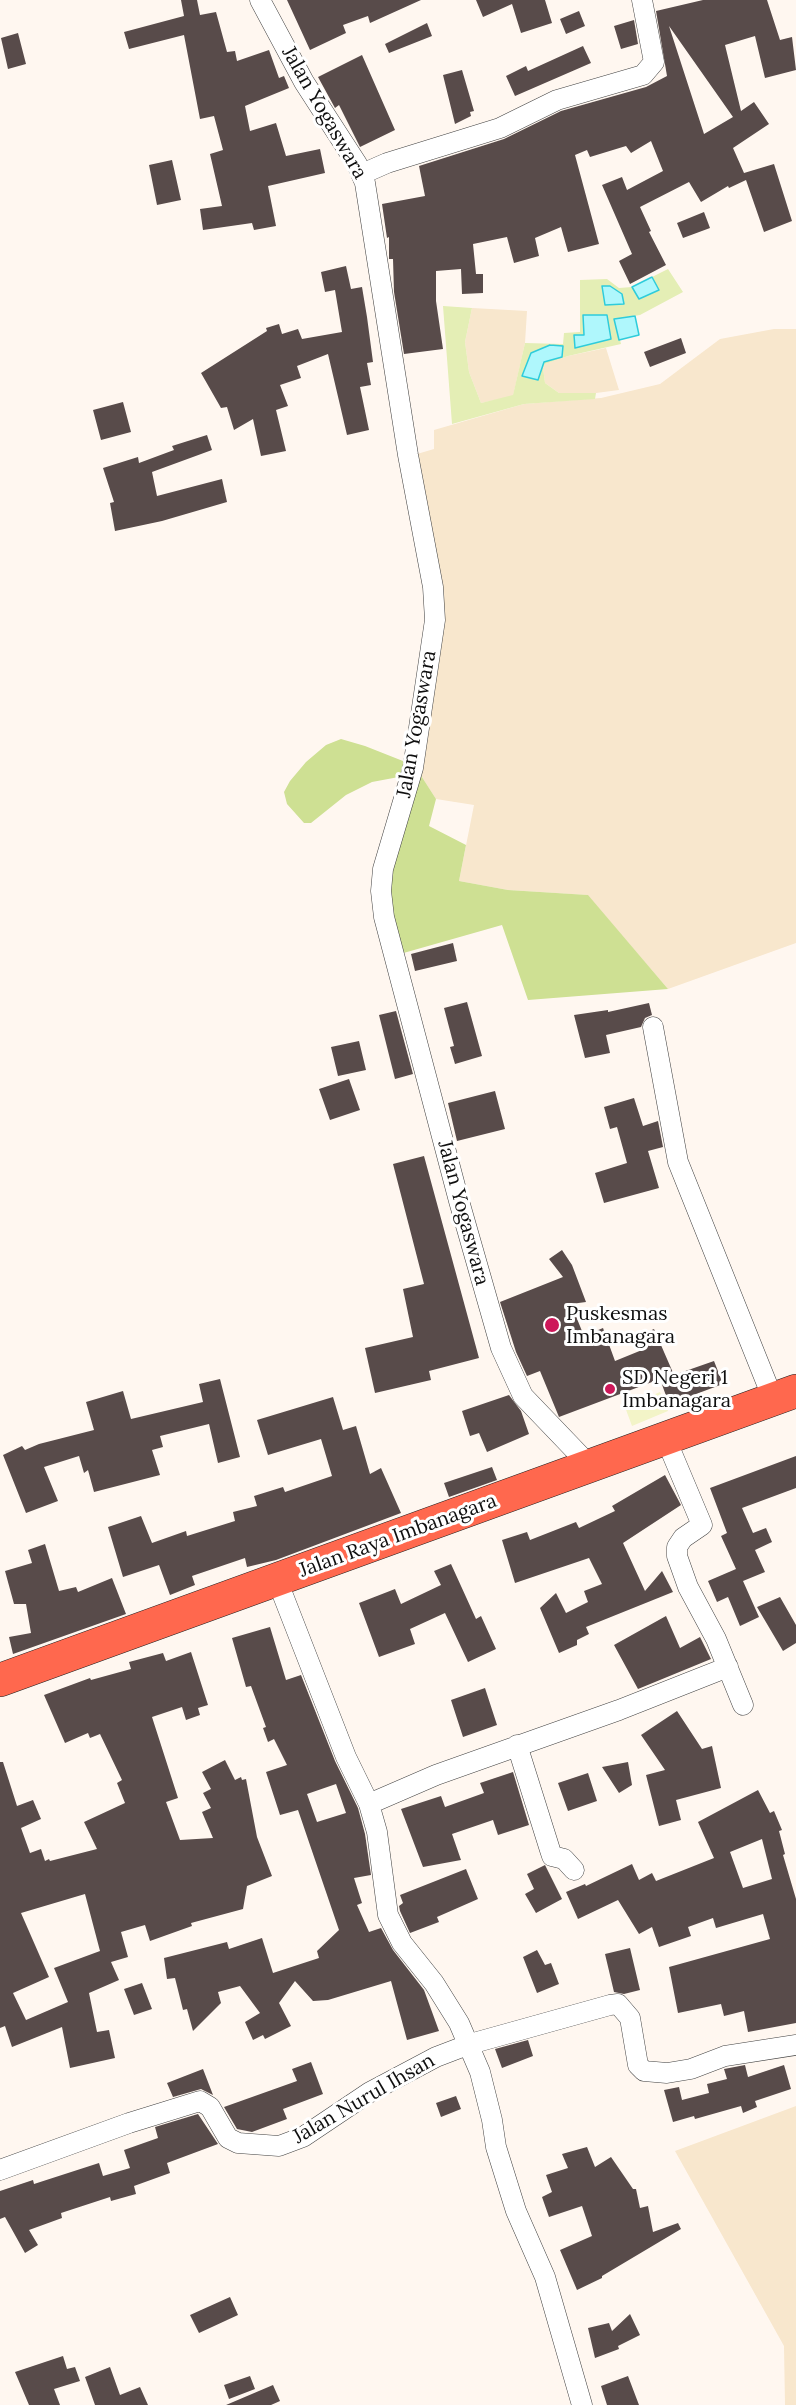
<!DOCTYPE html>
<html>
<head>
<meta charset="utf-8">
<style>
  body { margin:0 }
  canvas { display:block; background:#fff7f0 }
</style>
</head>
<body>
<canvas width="796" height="2405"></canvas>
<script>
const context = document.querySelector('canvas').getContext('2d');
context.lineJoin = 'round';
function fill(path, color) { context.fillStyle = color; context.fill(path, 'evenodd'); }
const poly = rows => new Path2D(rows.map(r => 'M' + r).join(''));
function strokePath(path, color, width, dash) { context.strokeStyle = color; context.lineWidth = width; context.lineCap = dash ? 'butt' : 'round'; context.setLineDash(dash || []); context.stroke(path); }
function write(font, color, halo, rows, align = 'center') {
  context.font = font + ' Lora,serif'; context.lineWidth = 6; context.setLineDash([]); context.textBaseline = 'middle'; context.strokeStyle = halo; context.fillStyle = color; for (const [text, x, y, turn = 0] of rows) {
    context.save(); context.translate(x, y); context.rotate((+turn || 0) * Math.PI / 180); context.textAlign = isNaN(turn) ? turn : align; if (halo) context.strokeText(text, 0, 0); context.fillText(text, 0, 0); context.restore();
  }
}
fill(poly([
  [472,308,527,311,525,343,513,396,481,403,469,372,465,342],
  [774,329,796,329,796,943,668,989,587,895,508,890,459,881,474,805,436,799,420,774,442,606,417,454,434,449,434,430,524,404,601,398,660,384,720,339],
  [606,348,619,390,596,393,559,393,545,383,543,368,545,364,568,356],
  [796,2106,796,2405,785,2405,784,2346,675,2151]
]), '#f8e7cd');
fill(poly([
  [668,269,683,292,640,315,615,319,621,344,568,356,545,364,543,368,545,383,559,393,596,393,595,399,524,404,452,424,443,306,472,308,465,342,469,372,481,403,513,395,525,343,563,344,564,333,580,332,580,280,607,279,619,288,632,287,639,299,658,290,652,277]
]), '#e4eeb5');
fill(poly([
  [341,739,365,746,408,763,404,776,372,782,346,795,311,823,304,823,287,804,284,792,290,781,306,762,326,745],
  [420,774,436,799,429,826,466,845,459,881,508,890,588,895,668,989,528,1000,502,925,400,954,390,917,391,868]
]), '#cee093');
fill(poly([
  [660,1392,668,1411,632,1426,625,1407]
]), '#f3f4c8');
const water = poly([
  [652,277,659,290,639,299,632,287,652,277],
  [602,286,610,286,622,294,624,304,605,305,602,286],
  [583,315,607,315,611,339,575,348,574,335,584,335,583,315],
  [635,316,639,335,619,340,614,319,635,316],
  [550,345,563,346,562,357,544,362,538,380,522,376,531,353,550,345]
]);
fill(water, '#aff7fc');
strokePath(water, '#2eccdb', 1.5);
fill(poly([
  [181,0,197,0,200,15,216,12,227,52,235,51,237,61,269,50,279,78,284,76,289,88,245,106,250,131,276,123,286,156,320,149,325,173,268,186,276,226,254,230,252,223,203,230,200,209,222,206,210,154,223,150,214,116,200,119,184,35,129,49,124,32,184,16],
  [287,0,421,0,370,23,368,16,343,25,346,33,310,50],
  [476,0,545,0,552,23,521,33,512,4,483,17],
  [703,0,767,0,780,40,792,37,796,70,765,78,755,36,725,45,741,111,754,102,769,124,733,148,744,173,774,164,792,221,764,232,746,180,729,188,728,186,701,202,689,182,640,207,651,231,649,232,666,265,630,284,619,261,632,254,602,185,622,177,627,190,663,171,651,141,631,153,626,146,590,157,587,150,575,155,599,244,568,252,561,227,535,238,539,256,514,263,507,237,473,244,476,274,483,274,483,293,462,294,461,269,436,271,436,301,443,349,404,354,394,292,393,259,389,259,389,237,387,238,382,204,425,196,419,166,504,139,561,111,646,87,667,76,656,11],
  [669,26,733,117,704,134],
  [579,11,585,26,566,34,560,19],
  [634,20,638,44,621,49,614,26],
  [427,23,432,36,389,53,385,44],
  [18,33,26,64,8,69,1,38],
  [583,46,591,63,515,96,506,76,526,66,528,71],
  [362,55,395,130,360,147,339,105,335,108,318,77],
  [462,70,474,111,470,112,471,116,455,124,443,75],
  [172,160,181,200,157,205,149,165],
  [704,212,710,228,683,238,677,223],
  [346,266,351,289,362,287,367,317,373,362,367,363,371,385,360,387,369,430,347,435,328,354,297,366,301,378,280,385,288,406,276,410,286,451,261,456,253,419,234,430,227,407,221,408,201,373,267,331,266,328,279,324,282,334,298,329,302,339,342,332,335,290,325,292,321,272],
  [681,338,686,353,650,367,644,352],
  [123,402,131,432,101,440,93,410],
  [207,435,212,450,152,472,157,496,222,479,227,502,162,521,115,531,110,503,114,502,103,468,138,457,139,463,174,450,172,446],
  [453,943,457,961,415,971,411,954],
  [467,1002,482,1056,455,1064,450,1047,454,1046,444,1008],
  [649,1003,652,1015,645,1018,641,1027,606,1035,610,1053,585,1058,574,1015,608,1010,608,1012],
  [396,1011,413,1074,395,1079,379,1015],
  [359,1041,366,1070,338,1076,331,1047],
  [349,1079,360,1110,330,1120,319,1089],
  [495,1091,505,1129,457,1141,448,1103],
  [634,1098,643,1126,658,1121,663,1147,648,1151,659,1188,604,1203,595,1173,627,1163,617,1127,610,1129,604,1107],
  [424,1156,479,1358,429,1371,431,1380,375,1393,365,1348,413,1337,403,1289,424,1284,393,1164],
  [562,1250,572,1265,586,1302,571,1304,584,1336,603,1328,615,1361,642,1350,636,1337,654,1329,674,1375,714,1361,723,1384,696,1394,697,1399,677,1406,675,1402,669,1404,660,1379,559,1417,540,1371,527,1376,516,1352,500,1302,563,1277,549,1259],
  [220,1379,240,1457,218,1463,209,1424,160,1436,163,1447,152,1450,160,1475,94,1492,88,1470,84,1473,79,1456,44,1467,58,1501,26,1513,3,1455,22,1446,25,1450,39,1444,94,1430,86,1402,123,1391,131,1419,203,1402,199,1384],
  [509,1395,521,1411,529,1434,487,1452,479,1433,470,1436,462,1411],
  [333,1397,343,1430,356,1426,370,1474,381,1468,401,1513,276,1560,247,1567,245,1558,192,1576,195,1585,170,1595,159,1565,123,1577,108,1527,141,1516,152,1543,186,1531,187,1536,235,1521,233,1512,257,1506,254,1496,283,1487,285,1492,332,1476,321,1439,268,1455,257,1420],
  [796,1456,796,1488,742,1508,753,1533,766,1528,772,1542,755,1550,765,1572,743,1581,759,1617,740,1626,728,1597,717,1602,708,1581,736,1569,721,1536,727,1533,710,1488],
  [492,1467,497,1480,449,1497,444,1483],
  [665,1475,681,1505,623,1543,645,1591,662,1571,673,1592,586,1627,589,1634,577,1640,577,1645,559,1653,540,1608,556,1593,566,1613,588,1602,584,1591,602,1584,589,1558,515,1583,502,1540,527,1532,530,1540,576,1522,579,1528,615,1511,612,1506],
  [45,1544,59,1591,76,1587,78,1592,112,1578,126,1614,13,1654,9,1637,31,1633,26,1604,14,1604,5,1571,32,1563,28,1550],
  [451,1564,476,1619,481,1616,496,1649,468,1662,445,1613,410,1629,415,1644,379,1657,359,1603,395,1589,401,1604,441,1585,434,1571],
  [780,1597,796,1625,796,1643,783,1651,757,1607],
  [666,1616,680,1648,700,1637,711,1659,638,1689,614,1645],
  [270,1627,286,1680,301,1675,335,1761,358,1808,365,1834,371,1875,354,1878,362,1903,357,1905,369,1932,381,1928,393,1950,424,1990,439,2031,407,2040,391,1981,328,2000,313,2001,295,1981,279,2003,291,2026,265,2039,263,2035,253,2040,245,2022,260,2013,240,1986,218,1992,221,2003,193,2031,187,2009,183,2010,175,1978,167,1979,164,1958,227,1942,229,1949,262,1938,273,1973,319,1958,317,1951,339,1930,298,1810,280,1815,266,1772,287,1765,274,1739,268,1742,263,1728,266,1727,251,1686,246,1687,232,1638],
  [336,1784,346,1813,317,1822,307,1794],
  [191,1652,208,1705,198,1708,200,1715,186,1720,182,1707,152,1717,178,1798,166,1802,180,1840,213,1838,202,1812,211,1808,203,1793,211,1789,202,1772,225,1760,235,1780,241,1777,242,1780,246,1779,257,1837,272,1876,247,1886,243,1909,191,1923,192,1926,150,1941,145,1925,121,1932,128,1957,111,1962,119,1980,89,1993,97,2032,109,2030,115,2058,70,2068,62,2027,12,2047,5,2026,0,2028,0,1762,3,1762,17,1806,33,1800,41,1819,21,1828,30,1853,41,1849,45,1861,49,1859,50,1861,97,1849,84,1822,125,1803,117,1783,122,1780,100,1734,90,1738,88,1733,65,1743,44,1695,90,1678,91,1680,131,1669,129,1662,163,1653,166,1661],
  [85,1894,100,1951,54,1968,68,2002,26,2020,13,1993,49,1977,21,1913],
  [485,1688,497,1725,463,1737,451,1700],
  [677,1711,702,1749,712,1746,721,1788,676,1800,681,1820,659,1826,646,1775,665,1770,641,1735],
  [628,1762,632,1785,619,1793,602,1767],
  [513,1772,529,1825,498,1835,493,1820,452,1834,461,1860,423,1867,401,1809,441,1796,445,1807,484,1793,480,1783],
  [588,1773,597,1801,568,1811,558,1783],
  [758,1790,770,1813,774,1811,782,1830,779,1831,785,1854,783,1855,796,1899,796,2023,748,2032,744,2011,724,2016,721,2004,678,2013,669,1967,770,1939,763,1914,716,1928,713,1918,688,1927,691,1936,659,1947,652,1927,639,1934,618,1900,578,1919,566,1892,585,1884,586,1886,632,1864,639,1880,652,1873,656,1881,714,1858,698,1822],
  [762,1839,772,1879,743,1888,730,1852],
  [545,1865,562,1899,536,1913,525,1894,534,1889,527,1874],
  [466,1869,478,1899,437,1917,439,1922,410,1933,400,1911,399,1906,403,1903,400,1895],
  [630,1948,640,1990,624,1994,614,1992,605,1954],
  [537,1950,545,1965,551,1963,559,1984,537,1993,523,1957],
  [142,1983,152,2009,134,2015,124,1989],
  [528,2040,533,2056,502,2068,495,2049],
  [311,2062,323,2094,283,2109,287,2119,252,2132,237,2129,224,2107,297,2081,292,2069],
  [745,2065,748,2077,784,2065,791,2089,755,2101,757,2107,743,2113,741,2106,695,2119,694,2116,673,2122,664,2090,679,2087,682,2100,709,2093,707,2084,727,2079,724,2069],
  [203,2069,213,2095,201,2089,173,2097,167,2083],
  [456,2096,461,2109,441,2117,436,2103],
  [198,2114,218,2144,167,2163,170,2173,134,2186,136,2194,111,2201,110,2197,61,2213,62,2218,29,2230,38,2245,25,2253,5,2217,0,2219,0,2191,33,2180,34,2184,99,2163,103,2176,130,2168,124,2150,158,2138,155,2127],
  [587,2147,595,2167,611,2157,633,2189,636,2189,640,2208,648,2206,653,2232,678,2223,681,2229,602,2276,602,2278,577,2290,560,2250,592,2236,582,2206,549,2217,542,2197,552,2192,546,2175,568,2168,562,2154],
  [230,2297,238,2315,199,2333,190,2315],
  [630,2314,640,2335,618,2346,619,2349,595,2358,588,2328,609,2323,612,2331],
  [63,2356,67,2369,75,2367,80,2381,54,2389,60,2405,29,2405,15,2372],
  [110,2367,120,2395,140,2387,148,2405,95,2405,85,2377],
  [250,2376,255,2389,229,2399,224,2385],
  [628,2376,639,2405,607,2405,601,2386],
  [273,2385,280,2401,271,2405,226,2405]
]), '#584b4a');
const street = poly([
  [260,0,304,82,357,164,365,183,408,455,433,587,435,620,413,768,383,869,381,891,384,917,459,1201,501,1348,523,1396,591,1467],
  [362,174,387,163,500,128,557,100,643,75,654,62,642,0],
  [653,1027,678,1162,773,1399],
  [665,1437,702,1525,683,1538,677,1547,677,1556,688,1587,716,1639,743,1705],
  [277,1580,346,1757,369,1804,377,1832,388,1915,402,1943,434,1983,459,2023,480,2072,492,2120,496,2147,516,2211,545,2277,582,2405],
  [517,1745,550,1850,552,1856,564,1859,574,1870],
  [369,1804,436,1775,619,1710,728,1667],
  [0,2170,129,2123,200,2101,210,2107,228,2138,238,2143,279,2146,303,2137,370,2092,436,2057,470,2044,610,2005,618,2004,630,2018,638,2065,644,2071,667,2073,691,2069,725,2056,796,2045]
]);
const highway = poly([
  [0,1680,796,1391]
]);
strokePath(street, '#424242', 21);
strokePath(highway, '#202020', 34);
strokePath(street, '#fff', 20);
strokePath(highway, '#ff684e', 33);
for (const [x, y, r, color] of [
  [552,1325,8,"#cd1859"],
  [610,1389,6,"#cd1859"]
]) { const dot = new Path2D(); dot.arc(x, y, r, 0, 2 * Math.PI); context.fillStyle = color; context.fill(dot); strokePath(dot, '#fff', 2); }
write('20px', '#0f0f0f', '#fff', [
  ["Jalan Yogaswara",324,113,60],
  ["Jalan Yogaswara",417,724,-80],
  ["Jalan Yogaswara",463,1213,75],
  ["Jalan Raya Imbanagara",398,1536,-20],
  ["Jalan Nurul Ihsan",364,2099,-30]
]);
write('20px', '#0f0f0f', '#fff', [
  ["Puskesmas",566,1314],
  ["Imbanagara",566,1337],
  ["SD Negeri 1",622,1378],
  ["Imbanagara",622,1401]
], 'left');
</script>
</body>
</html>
